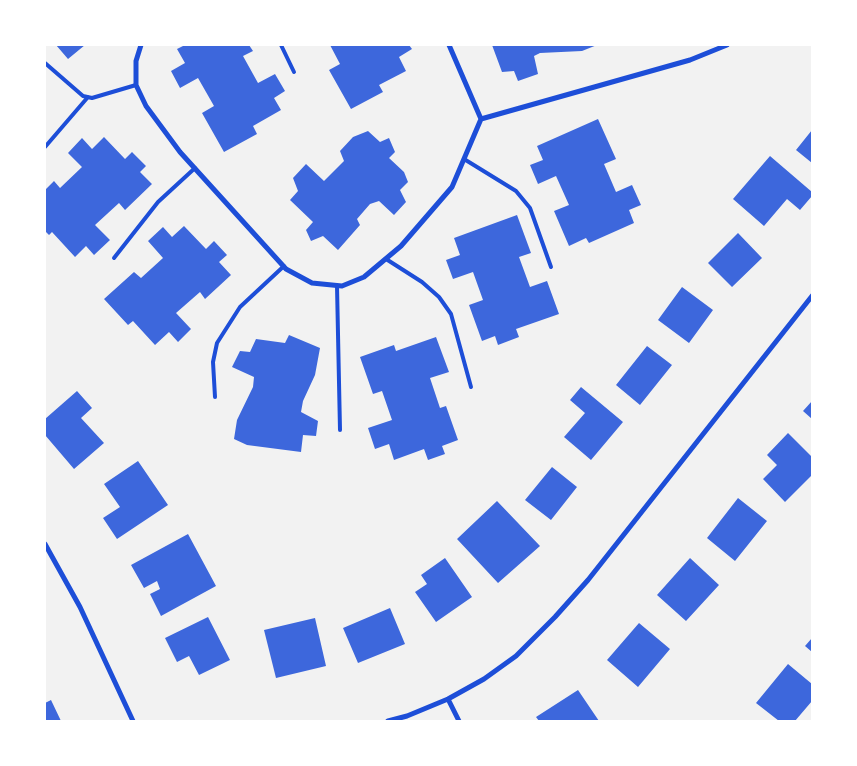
<!DOCTYPE html>
<html>
<head>
<meta charset="utf-8">
<style>
  body { margin:0 }
  #map { position:relative; width:857px; height:766px; overflow:hidden; background:#f2f2f2; font-family:"Noto Sans",sans-serif }
  canvas { display:block }
  .frame { position:absolute; inset:0; border:46px solid #fff; pointer-events:none }
</style>
</head>
<body>
<div id="map">
<canvas width="857" height="766"></canvas>
<div class="frame"></div>
</div>
<script>
const context = document.querySelector('canvas').getContext('2d');
context.lineJoin = 'round';
function fill(path, color) { context.fillStyle = color; context.fill(path, 'evenodd'); }
const poly = rows => new Path2D(rows.map(r => 'M' + r).join(''));
function strokePath(path, color, width, dash) { context.strokeStyle = color; context.lineWidth = width; context.lineCap = dash ? 'butt' : 'round'; context.setLineDash(dash || []); context.stroke(path); }
fill(poly([
  [56,45,85,45,68,59],
  [185,45,249,45,253,51,243,56,258,83,275,74,285,91,274,98,281,110,253,126,257,134,224,152,202,113,214,106,198,78,180,88,171,71,185,63,177,49],
  [330,45,409,45,412,49,399,57,406,71,379,85,383,92,351,109,329,70,340,64],
  [492,45,597,45,582,51,540,53,534,56,538,74,518,81,514,71,502,72],
  [598,119,616,159,604,164,616,192,632,185,641,205,629,210,634,223,589,243,586,238,569,246,554,211,569,205,556,176,538,184,530,165,543,160,537,146],
  [812,130,812,163,796,150],
  [368,131,380,142,389,138,395,152,389,158,404,172,408,182,400,190,406,202,394,215,379,201,370,204,357,219,360,225,338,250,323,236,311,241,306,230,313,222,290,200,298,191,293,178,306,164,324,181,344,161,340,151,353,137],
  [104,137,125,159,132,152,146,166,140,172,152,184,125,210,119,203,95,225,110,240,94,255,86,246,75,257,52,232,49,235,45,231,45,190,54,181,60,188,82,167,68,153,82,138,92,149],
  [770,156,812,192,812,196,800,210,787,199,764,226,733,199],
  [517,215,531,253,519,257,530,287,547,281,559,314,516,329,519,337,498,345,495,336,482,341,469,305,483,300,473,272,453,279,446,260,460,255,454,238],
  [184,226,206,249,214,241,227,255,219,262,231,275,205,299,200,292,176,313,191,329,178,342,169,332,155,345,133,321,128,325,104,299,134,272,141,278,163,258,148,241,163,227,172,237],
  [738,233,762,258,732,287,708,263],
  [682,287,713,310,689,343,658,320],
  [289,335,320,348,315,375,303,401,301,412,318,421,316,436,303,435,301,452,247,445,234,439,237,420,253,387,254,377,232,367,240,351,250,352,256,339,285,343],
  [436,337,449,372,430,378,440,408,446,406,458,440,442,446,445,454,428,460,424,449,394,460,389,444,375,449,368,428,392,420,382,391,373,394,360,357,394,345,396,351],
  [647,346,672,365,640,405,616,385],
  [581,387,623,422,591,460,564,437,585,413,570,400],
  [77,391,92,408,81,418,104,443,74,469,45,435,45,419],
  [812,401,812,419,803,411],
  [788,433,812,457,812,475,785,502,763,479,777,465,767,455],
  [138,461,168,505,117,539,103,518,120,507,104,484],
  [552,467,577,487,551,520,525,500],
  [738,498,767,521,735,561,707,538],
  [497,501,540,546,498,583,457,539],
  [188,534,216,586,161,616,150,594,160,589,157,581,144,588,131,565],
  [445,558,472,597,436,622,415,592,427,584,421,575],
  [690,558,719,585,686,621,657,595],
  [390,608,405,644,358,663,343,628],
  [208,617,230,660,199,675,189,656,177,662,165,638],
  [315,618,326,666,276,678,264,630],
  [639,623,670,649,638,687,607,660],
  [812,638,812,652,805,646],
  [788,664,812,684,812,701,795,721,779,721,756,703],
  [578,690,599,721,539,721,536,717],
  [51,700,61,721,45,721,45,703]
]), '#3d67dc');
strokePath(poly([
  [281,45,294,72],
  [45,63,83,96,92,98,136,85],
  [45,147,88,97],
  [464,159,516,191,530,208,551,267],
  [114,258,158,202,195,168],
  [386,259,422,282,439,297,451,314,471,387],
  [337,286,340,430],
  [215,397,213,362,217,343,240,307,284,266]
]), '#1d4ed8', 4);
strokePath(poly([
  [141,45,136,61,136,85,146,106,180,152,286,269,312,283,342,286,364,277,401,246,452,187,481,119],
  [449,45,481,119],
  [481,119,690,60,727,45],
  [45,544,80,607,133,721],
  [448,699,459,721],
  [388,721,407,716,448,699,484,679,516,656,555,617,588,580,812,296]
]), '#1d4ed8', 5);
</script>
</body>
</html>
